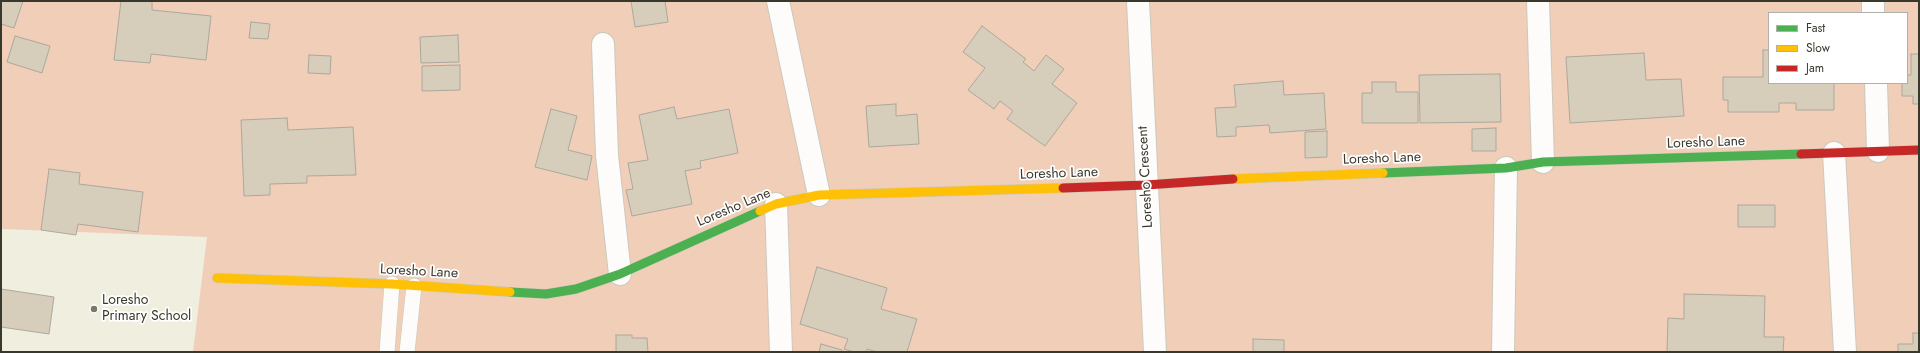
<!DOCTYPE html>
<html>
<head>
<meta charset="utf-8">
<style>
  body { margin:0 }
  #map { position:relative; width:1920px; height:353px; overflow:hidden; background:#f0eedf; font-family:Jost,sans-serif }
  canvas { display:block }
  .frame { position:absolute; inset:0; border:2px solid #39382c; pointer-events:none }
  .legend { position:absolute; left:1768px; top:12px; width:140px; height:72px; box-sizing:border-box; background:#fff; border:1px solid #b0afab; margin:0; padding:5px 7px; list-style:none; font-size:12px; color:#39382c }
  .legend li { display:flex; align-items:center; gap:8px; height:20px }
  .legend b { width:20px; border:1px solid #b0afab }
</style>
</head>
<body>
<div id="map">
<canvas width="1920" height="353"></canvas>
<div class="frame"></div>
<ul class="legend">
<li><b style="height:5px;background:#4caf50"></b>Fast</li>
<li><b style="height:5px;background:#ffc107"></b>Slow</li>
<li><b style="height:5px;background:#c62828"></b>Jam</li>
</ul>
</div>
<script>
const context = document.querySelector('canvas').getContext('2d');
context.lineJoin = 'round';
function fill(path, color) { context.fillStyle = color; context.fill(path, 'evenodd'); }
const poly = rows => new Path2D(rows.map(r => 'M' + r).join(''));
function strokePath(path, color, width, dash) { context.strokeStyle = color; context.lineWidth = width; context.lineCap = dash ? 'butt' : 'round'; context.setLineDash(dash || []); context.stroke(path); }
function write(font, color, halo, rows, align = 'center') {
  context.font = font + ' Jost,sans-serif'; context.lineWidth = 3.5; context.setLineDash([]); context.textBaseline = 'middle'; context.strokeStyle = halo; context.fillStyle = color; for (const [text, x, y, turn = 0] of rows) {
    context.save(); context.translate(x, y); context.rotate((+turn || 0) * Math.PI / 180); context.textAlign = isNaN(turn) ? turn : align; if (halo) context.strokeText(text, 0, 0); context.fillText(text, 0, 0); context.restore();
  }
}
fill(poly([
  [1,1,1919,1,1919,352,193,352,207,237,1,229],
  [1769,13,1907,13,1907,83,1769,83]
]), '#f1ceb8');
const building = poly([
  [1,1,23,1,14,28,1,24,1,1],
  [121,1,152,1,152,10,211,16,206,60,151,54,150,63,114,60,121,1],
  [631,1,665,1,668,22,635,27,631,1],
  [251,22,270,24,268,39,249,38,251,22],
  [982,26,1026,59,1023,62,1034,71,1046,55,1064,69,1052,84,1077,103,1045,146,1007,119,1013,111,1000,101,994,109,968,90,985,68,963,52,982,26],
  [458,35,459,62,421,63,420,37,458,35],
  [15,36,50,46,42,73,7,62,15,36],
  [1763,50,1769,50,1769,83,1834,83,1834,110,1796,110,1796,103,1779,103,1779,112,1728,112,1728,100,1723,100,1723,77,1763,77,1763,50],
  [1644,53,1646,80,1681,79,1684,116,1570,123,1566,57,1644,53],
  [1911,54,1919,54,1919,104,1913,104,1913,96,1902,96,1902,83,1907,83,1907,75,1911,75,1911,54],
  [309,55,331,56,330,74,308,73,309,55],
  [460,65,460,90,422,91,422,66,460,65],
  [1500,74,1501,122,1420,123,1419,75,1500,74],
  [1283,81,1284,95,1324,93,1326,129,1270,133,1269,125,1236,127,1236,136,1217,137,1215,108,1236,107,1234,85,1283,81],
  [1372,82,1396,82,1396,92,1418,92,1418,123,1362,123,1362,93,1372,93,1372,82],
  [896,104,896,116,917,114,919,144,869,147,866,106,896,104],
  [674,107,677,119,729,109,738,153,700,161,701,168,685,171,692,204,632,216,626,190,633,189,628,163,648,160,639,115,674,107],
  [551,109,577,116,568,150,592,156,587,180,535,167,551,109],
  [287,118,288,130,353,127,356,175,307,176,307,183,270,184,270,195,244,196,241,120,287,118],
  [1496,128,1496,151,1472,151,1472,129,1496,128],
  [1327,131,1327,157,1305,158,1305,132,1327,131],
  [49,169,80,173,79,184,143,192,138,232,78,224,76,235,41,230,49,169],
  [1738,205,1775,205,1775,227,1738,227,1738,205],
  [817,267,887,288,881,309,917,319,907,352,877,352,867,349,867,352,854,352,844,349,848,339,800,324,817,267],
  [1,289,54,297,49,334,1,327,1,289],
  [1684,294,1765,296,1764,337,1784,337,1783,352,1667,352,1668,318,1684,319,1684,294],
  [1913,333,1919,333,1919,352,1898,352,1898,344,1913,344,1913,333],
  [616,335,632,335,632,338,647,338,648,352,616,352,616,335],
  [1253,339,1284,340,1284,352,1253,352,1253,339],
  [821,344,842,350,842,352,819,352,821,344]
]);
fill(building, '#d7cdbb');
strokePath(building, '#aca89e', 1);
const lane = poly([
  [387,352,392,284],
  [407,352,414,286]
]);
const street = poly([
  [778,1,819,195],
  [1138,1,1155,352],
  [1538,1,1543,162],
  [1873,1,1873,13],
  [603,44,607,155,620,274],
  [1876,83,1878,151],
  [1834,153,1845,352],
  [776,204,781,352],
  [1503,352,1506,168]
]);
const fast = poly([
  [1383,173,1506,168,1543,162,1801,154],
  [510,292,546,294,576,289,620,274,760,211]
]);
const slow = poly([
  [1233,179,1383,173],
  [760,211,776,204,819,195,1063,188],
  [217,278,392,284,510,292]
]);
const jam = poly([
  [1801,154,1919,150],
  [1063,188,1146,185,1233,179]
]);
strokePath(lane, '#cbc9bd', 16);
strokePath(street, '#cbc9bd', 24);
strokePath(fast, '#cbc9bd', 10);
strokePath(slow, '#cbc9bd', 10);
strokePath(jam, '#cbc9bd', 10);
strokePath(lane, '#fdfcfa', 15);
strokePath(street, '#fdfcfa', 22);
strokePath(fast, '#4caf50', 9);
strokePath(slow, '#ffc107', 9);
strokePath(jam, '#c62828', 9);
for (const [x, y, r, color] of [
  [94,309,4,"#79786b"]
]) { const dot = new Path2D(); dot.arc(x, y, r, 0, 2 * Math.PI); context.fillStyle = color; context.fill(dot); strokePath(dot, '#fff', 1.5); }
write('14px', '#39382c', '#fff', [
  ["Loresho Lane",1706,143,-2],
  ["Loresho Lane",1382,159,-2],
  ["Loresho Lane",1059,174,-2],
  ["Loresho Crescent",1146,177,-93],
  ["Loresho Lane",734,208,-23],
  ["Loresho Lane",419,272,3]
]);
write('14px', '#39382c', '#fff', [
  ["Loresho",102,301],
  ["Primary School",102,317]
], 'left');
</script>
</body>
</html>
